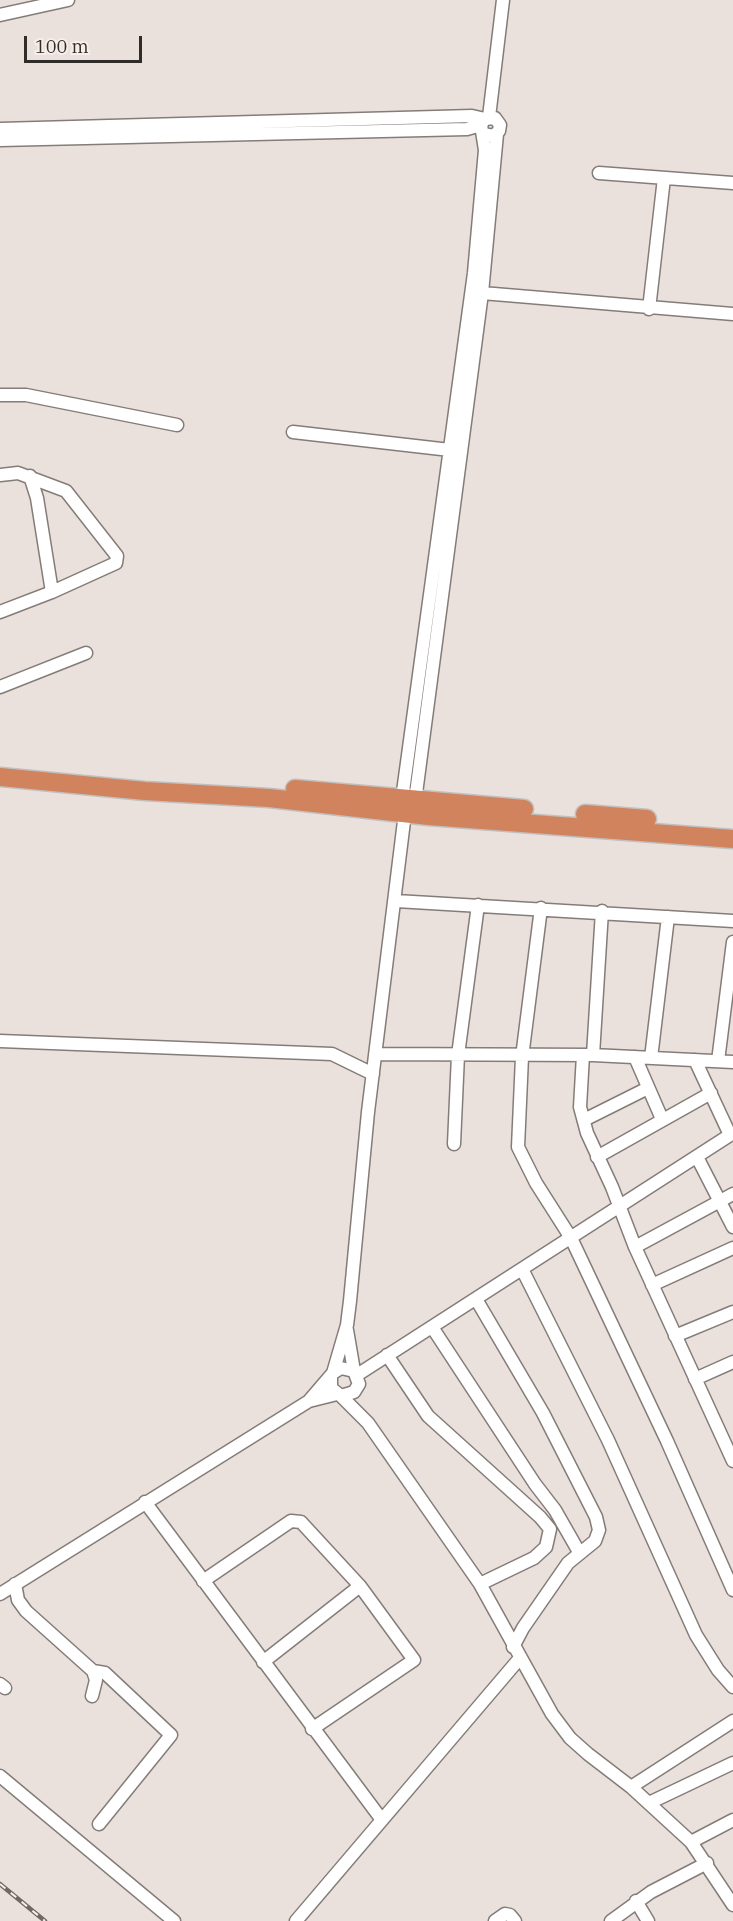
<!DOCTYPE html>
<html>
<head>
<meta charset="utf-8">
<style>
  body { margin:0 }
  #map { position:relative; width:733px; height:1921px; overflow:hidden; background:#eae1dd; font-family:"IBM Plex Serif",serif }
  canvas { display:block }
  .scale { position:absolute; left:24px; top:36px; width:118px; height:27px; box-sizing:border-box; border:3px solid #2f2c2a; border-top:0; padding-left:8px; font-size:18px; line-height:21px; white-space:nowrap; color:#2f2c2a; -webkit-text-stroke:4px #f7eeea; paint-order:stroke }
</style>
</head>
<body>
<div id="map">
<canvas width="733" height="1921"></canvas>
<div class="scale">100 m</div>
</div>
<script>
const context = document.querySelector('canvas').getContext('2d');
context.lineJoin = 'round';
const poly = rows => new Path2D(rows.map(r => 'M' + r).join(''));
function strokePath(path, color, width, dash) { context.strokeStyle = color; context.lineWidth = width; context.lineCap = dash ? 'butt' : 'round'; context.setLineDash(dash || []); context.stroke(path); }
const minor = poly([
  [0,15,68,0],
  [489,117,503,0],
  [0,129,472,116,485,119],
  [0,140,467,129,481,125],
  [599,173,733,183],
  [482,293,733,314],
  [649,309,664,178],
  [0,395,26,395,177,425],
  [293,432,450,450],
  [0,475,18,473,66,491,117,556,116,563,52,592],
  [0,612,52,592,37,498,30,476],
  [0,687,86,653],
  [402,799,474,273,485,150,481,125,485,119,495,118,500,125,499,131,493,136,485,134],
  [415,801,482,293,497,134],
  [396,901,733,921],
  [541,908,522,1057,518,1147,536,1183,571,1238,667,1441,733,1590],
  [0,1041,332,1054,373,1074],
  [375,1054,593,1055,733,1062],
  [583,1055,580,1107,587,1133,612,1187,635,1247,733,1461],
  [593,1055,602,911],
  [635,1057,662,1119],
  [651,1058,668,917],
  [695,1060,730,1135],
  [718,1061,733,942],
  [584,1120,648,1088],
  [454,1144,458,1055,478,905],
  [597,1157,711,1093],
  [697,1157,733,1227],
  [635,1247,733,1194],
  [522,1269,608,1440,696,1635,718,1670,733,1687],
  [652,1285,733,1248],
  [476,1299,543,1413,596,1517,599,1530,595,1541,568,1563,523,1628,513,1647],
  [432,1327,535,1484,555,1510,579,1552],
  [347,1330,354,1371],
  [675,1336,733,1312],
  [387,1355,428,1416,540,1517,550,1529,546,1547,534,1558,480,1584],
  [333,1373,347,1325,350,1301,368,1112,405,813],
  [357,1375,733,1133],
  [695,1379,733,1362],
  [341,1396,368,1423,480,1584,552,1714,570,1738,588,1754,631,1787,691,1842,733,1905],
  [309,1401,333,1373,341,1368,354,1371,359,1384,354,1392,341,1396,331,1388,331,1378],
  [145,1502,382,1820],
  [203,1581,291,1521,301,1522,360,1586],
  [15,1584,18,1600,26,1611,93,1671,96,1680,92,1696],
  [0,1594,309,1401,337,1394],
  [263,1662,360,1586,414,1660,312,1729],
  [93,1671,105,1673,171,1735,99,1824],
  [0,1684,5,1688],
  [0,1776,174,1921],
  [631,1787,733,1721],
  [649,1803,733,1763],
  [691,1842,733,1820],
  [636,1901,648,1921],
  [296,1921,520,1658],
  [495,1921,505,1914,510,1915,515,1921],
  [611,1921,651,1892,707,1863]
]);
const highway = poly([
  [0,777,145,791,269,798,429,816,733,839],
  [295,789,524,809],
  [585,814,647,819]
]);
strokePath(minor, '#847c78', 15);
strokePath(highway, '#c1c0bf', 21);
strokePath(minor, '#fff', 12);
strokePath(highway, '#d1835d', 18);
const rail = poly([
  [0,1884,45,1921]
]);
strokePath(rail, '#6e6966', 4.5);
strokePath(rail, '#f7eeea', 2, [7]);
</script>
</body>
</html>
